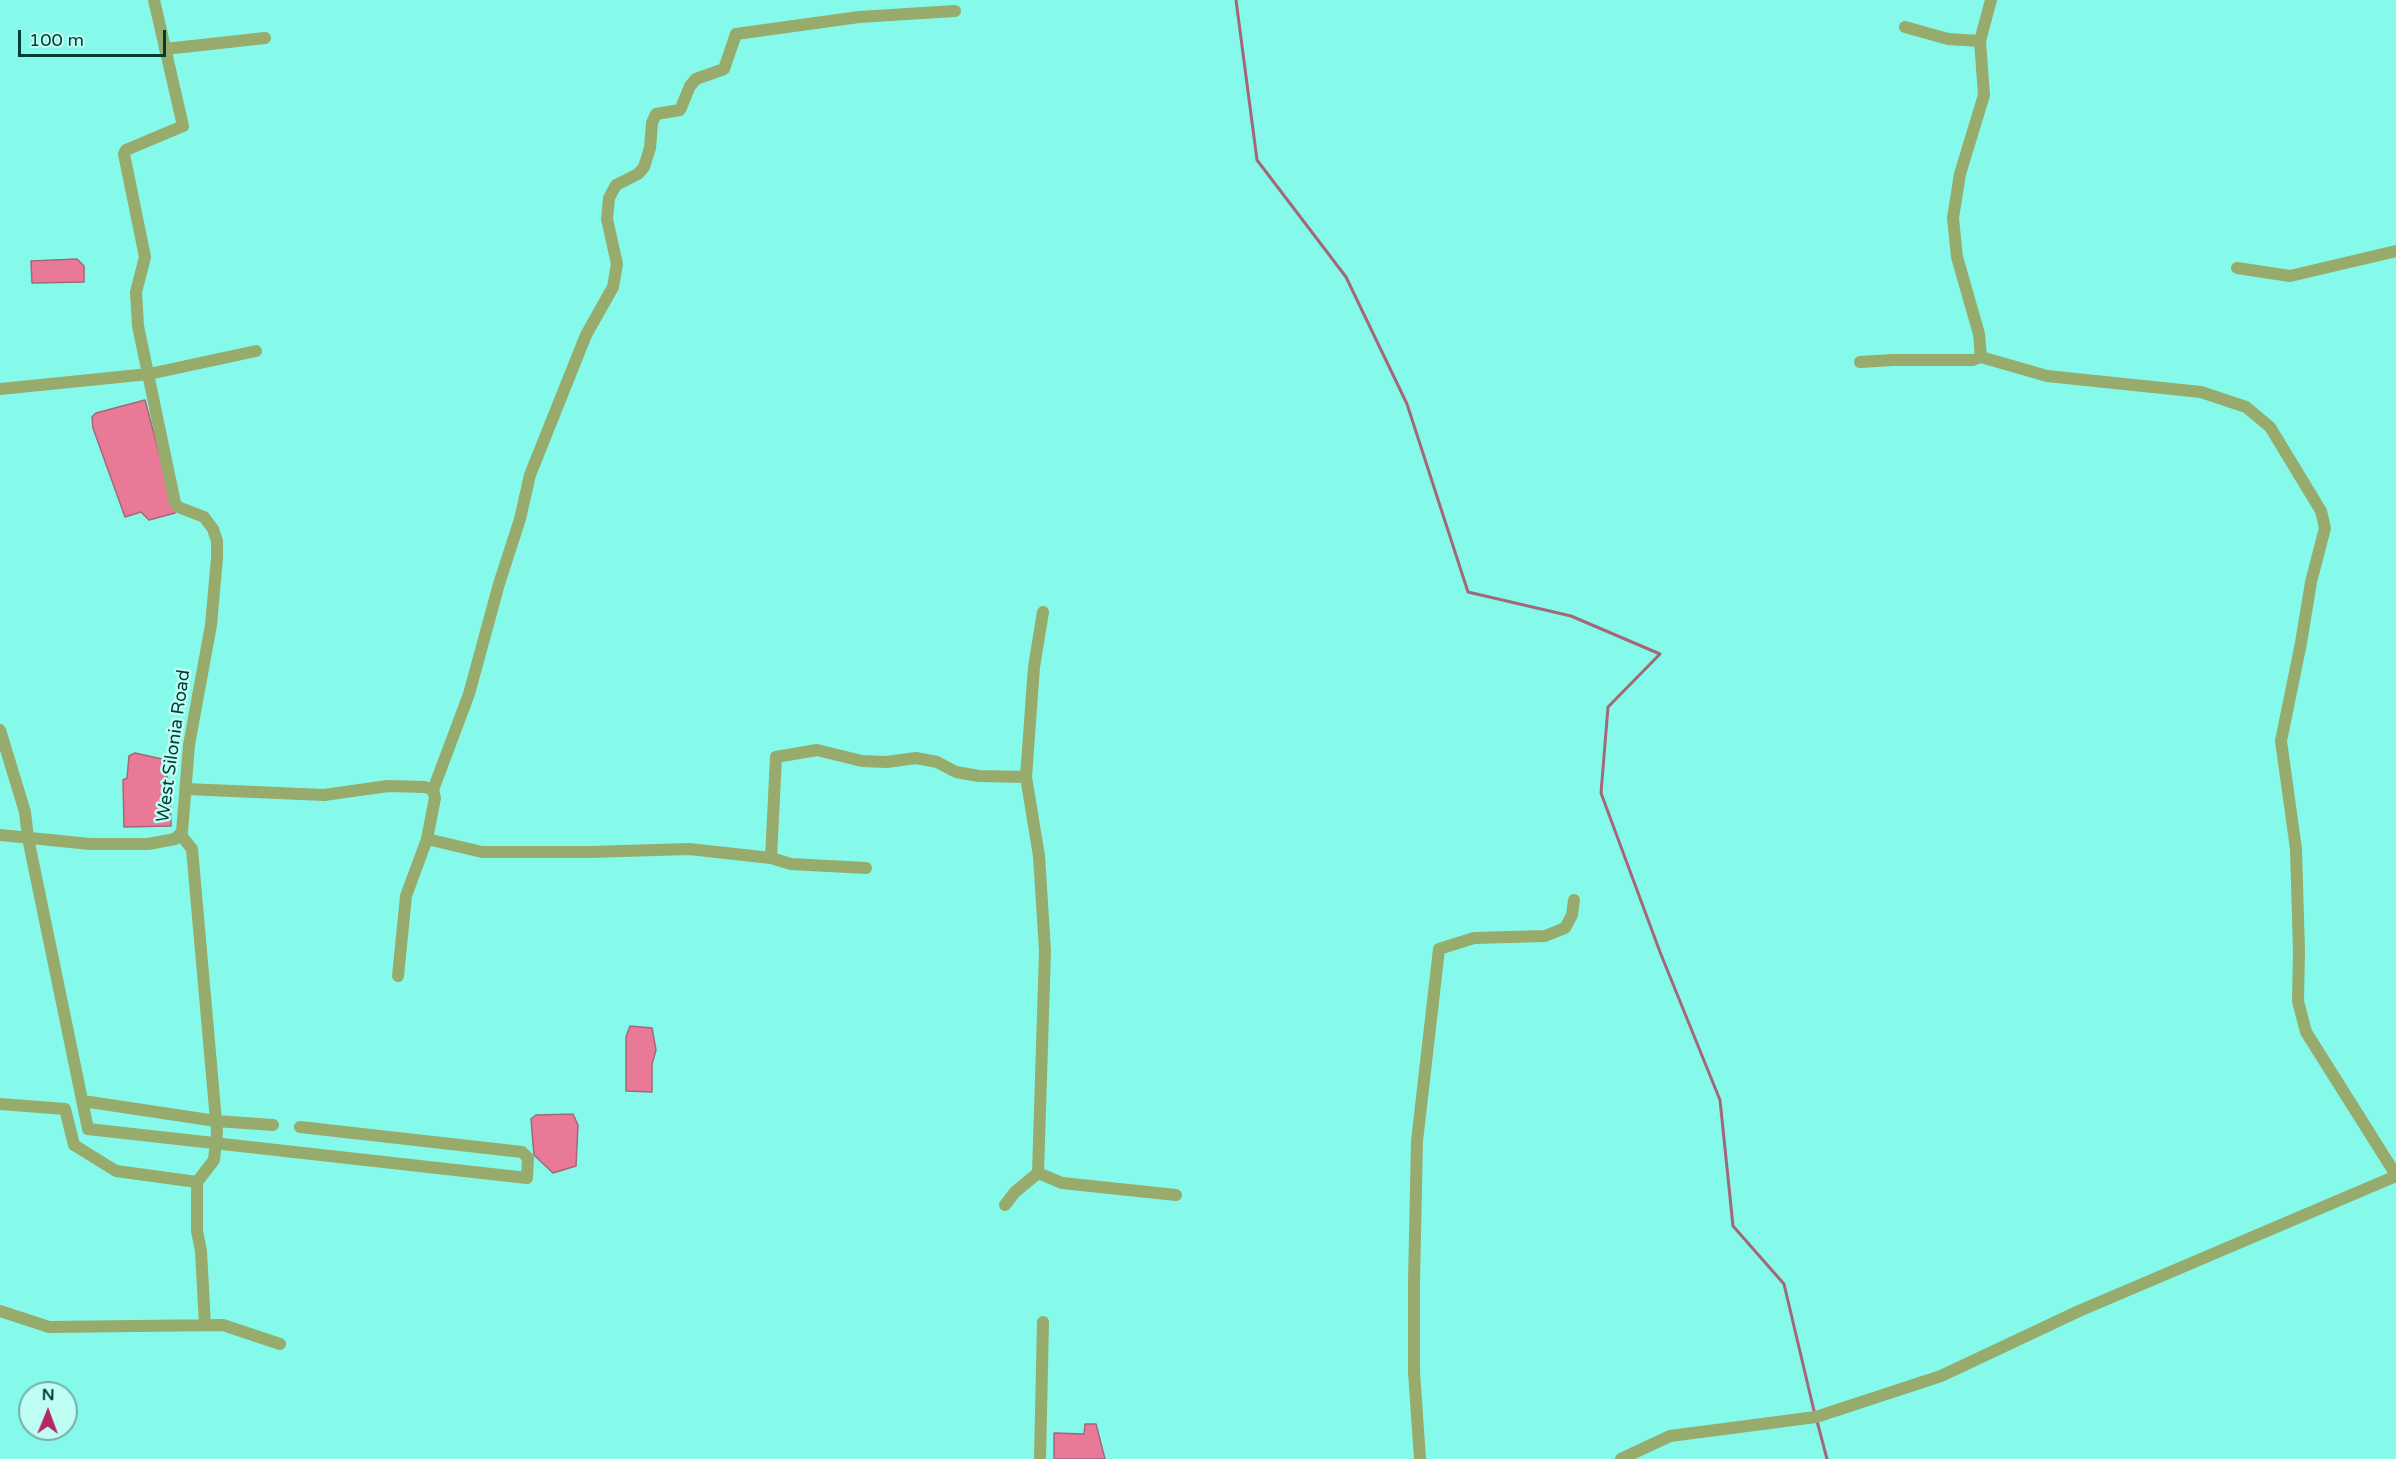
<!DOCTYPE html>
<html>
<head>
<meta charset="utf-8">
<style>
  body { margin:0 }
  #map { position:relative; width:2396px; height:1459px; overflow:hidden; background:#86faea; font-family:"Varela Round",sans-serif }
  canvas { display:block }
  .north { position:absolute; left:18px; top:1381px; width:60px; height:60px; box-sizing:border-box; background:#befef4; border:2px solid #73b0a8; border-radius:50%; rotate:1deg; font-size:16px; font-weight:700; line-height:24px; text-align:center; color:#033b35 }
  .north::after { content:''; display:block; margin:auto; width:21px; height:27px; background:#b5285d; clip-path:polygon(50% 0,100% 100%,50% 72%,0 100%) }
  .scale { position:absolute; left:18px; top:30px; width:148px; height:27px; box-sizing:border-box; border:3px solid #033b35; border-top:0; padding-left:8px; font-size:18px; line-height:21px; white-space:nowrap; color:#033b35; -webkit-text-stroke:4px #befef4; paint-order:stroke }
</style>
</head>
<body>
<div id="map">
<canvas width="2396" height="1459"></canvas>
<div class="north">N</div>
<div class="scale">100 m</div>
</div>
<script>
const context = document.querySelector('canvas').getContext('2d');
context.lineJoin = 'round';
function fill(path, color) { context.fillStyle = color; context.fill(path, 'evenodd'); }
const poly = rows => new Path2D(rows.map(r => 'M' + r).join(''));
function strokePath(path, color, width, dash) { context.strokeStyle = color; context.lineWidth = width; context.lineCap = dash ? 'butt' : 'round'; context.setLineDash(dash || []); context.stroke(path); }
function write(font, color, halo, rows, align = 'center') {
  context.font = font + ' "Varela Round",sans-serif'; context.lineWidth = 5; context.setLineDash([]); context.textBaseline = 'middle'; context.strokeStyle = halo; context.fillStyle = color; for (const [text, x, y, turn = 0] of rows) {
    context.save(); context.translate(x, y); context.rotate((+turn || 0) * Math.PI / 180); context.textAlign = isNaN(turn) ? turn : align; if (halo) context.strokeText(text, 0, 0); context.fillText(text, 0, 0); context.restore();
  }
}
const water = poly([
  [77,259,84,266,84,282,32,283,31,261,77,259],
  [145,400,175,513,149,520,141,512,125,517,93,428,92,417,96,413,145,400],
  [135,753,162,759,170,788,171,826,124,827,123,780,127,778,129,756,135,753],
  [630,1026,652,1028,656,1050,652,1064,652,1092,626,1091,626,1037,630,1026],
  [573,1114,578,1125,576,1166,553,1173,534,1155,531,1119,536,1115,573,1114],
  [1085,1424,1096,1424,1105,1459,1054,1459,1054,1433,1084,1434,1085,1424]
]);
fill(water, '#e87a98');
strokePath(water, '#a3677a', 1.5);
strokePath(poly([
  [1236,0,1257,160,1346,277,1407,404,1468,592,1571,616,1660,654,1608,707,1601,793,1660,952,1720,1100,1733,1226,1784,1284,1815,1415],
  [1817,1421,1827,1459]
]), '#a3677a', 3);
strokePath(poly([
  [1905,27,1948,39,1980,41],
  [165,49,265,38],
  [2237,268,2290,276,2396,251],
  [1981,357,1979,334,1957,257,1953,218,1960,174,1984,95,1980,41,1991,0],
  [1860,362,1893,360,1973,360,1981,357,2047,376,2201,392,2246,407,2270,427,2321,511,2325,528,2311,582,2301,643,2281,741,2296,849,2299,952,2298,1001,2306,1032,2396,1175],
  [0,389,149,374,256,351],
  [0,730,25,812,28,838,88,1129,527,1178,528,1158,522,1152,300,1127],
  [186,789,324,795,388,786,425,787,433,790],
  [180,834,192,849,217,1132,214,1160,197,1182,197,1231,201,1251,205,1325],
  [0,835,90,844,148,844,175,839,182,832,189,745,211,625,217,558,217,541,213,529,204,517,178,507,175,503,138,326,136,292,145,257,124,154,126,150,183,126,154,0],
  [427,839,482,852,590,852,689,849,771,858,791,864,866,868],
  [771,858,776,757,817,750,862,761,887,762,916,758,937,762,956,772,979,776,1026,777],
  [398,976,406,896,427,839,435,798,433,790,469,694,499,584,520,519,530,475,586,335,613,287,617,264,607,219,609,198,616,185,638,174,644,167,650,148,652,123,656,114,680,110,690,86,696,79,724,69,736,34,859,17,955,11],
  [83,1101,216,1121,273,1125],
  [0,1104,65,1109,74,1145,116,1171,197,1182],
  [1038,1173,1062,1183,1176,1195],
  [1005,1205,1015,1192,1038,1173,1045,951,1039,856,1026,777,1034,667,1043,612],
  [0,1311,49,1327,223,1325,280,1344],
  [1040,1459,1043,1322],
  [1420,1459,1414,1372,1414,1282,1417,1141,1439,949,1474,938,1545,936,1565,928,1572,915,1574,900],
  [1621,1459,1670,1436,1816,1417,1941,1376,2079,1311,2396,1176]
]), '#96ab6c', 12);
write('18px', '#033b35', '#befef4', [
  ["West Silonia Road",174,746,-82]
]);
</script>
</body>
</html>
